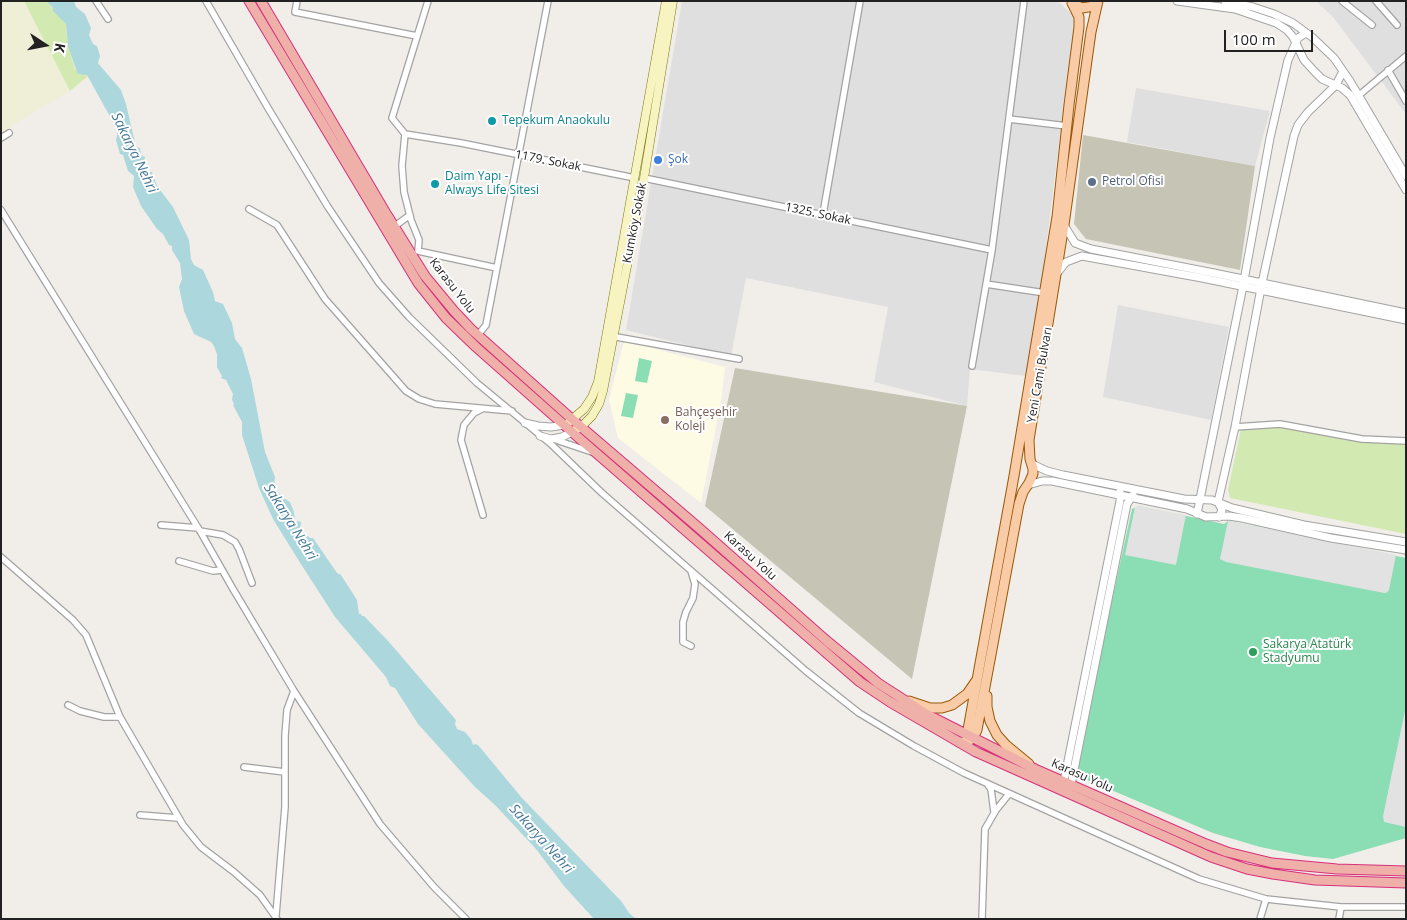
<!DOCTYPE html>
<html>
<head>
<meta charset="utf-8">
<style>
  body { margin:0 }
  #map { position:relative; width:1407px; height:920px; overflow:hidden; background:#f1eee9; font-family:"Open Sans",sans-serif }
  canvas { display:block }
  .frame { position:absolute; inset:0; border:2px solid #222; pointer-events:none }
  .north { position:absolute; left:20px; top:20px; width:50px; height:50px; -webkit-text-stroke:4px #fff; paint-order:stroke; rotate:101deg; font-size:14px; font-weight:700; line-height:20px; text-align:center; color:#222 }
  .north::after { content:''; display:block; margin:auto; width:18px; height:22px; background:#222; clip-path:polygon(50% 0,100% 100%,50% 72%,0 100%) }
  .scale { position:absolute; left:1224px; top:30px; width:89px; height:22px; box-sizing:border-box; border:2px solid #222; border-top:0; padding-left:6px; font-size:15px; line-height:18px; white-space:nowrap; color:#222; -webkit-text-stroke:4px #fff; paint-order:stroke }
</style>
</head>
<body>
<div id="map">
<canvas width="1407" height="920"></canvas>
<div class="frame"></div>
<div class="north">K</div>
<div class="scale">100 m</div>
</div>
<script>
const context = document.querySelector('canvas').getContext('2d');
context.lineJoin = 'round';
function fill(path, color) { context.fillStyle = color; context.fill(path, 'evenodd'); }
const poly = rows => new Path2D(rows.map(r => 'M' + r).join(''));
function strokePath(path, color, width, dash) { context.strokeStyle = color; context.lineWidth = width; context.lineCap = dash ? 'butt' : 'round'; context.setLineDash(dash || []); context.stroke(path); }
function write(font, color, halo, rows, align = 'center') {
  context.font = font + ' "Open Sans",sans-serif'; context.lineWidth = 4; context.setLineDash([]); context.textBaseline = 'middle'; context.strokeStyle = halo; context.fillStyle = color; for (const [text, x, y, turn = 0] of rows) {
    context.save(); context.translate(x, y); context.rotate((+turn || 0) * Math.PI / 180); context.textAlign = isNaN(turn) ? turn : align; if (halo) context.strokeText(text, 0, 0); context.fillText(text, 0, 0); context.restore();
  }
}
fill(poly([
  [682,1,1054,1,1060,3,1074,16,1073,33,1042,280,1026,376,970,369,967,406,874,382,888,307,746,278,731,356,626,330],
  [1316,1,1406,1,1406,114,1333,17],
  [1136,88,1270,111,1255,166,1127,142],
  [1118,305,1229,327,1211,420,1103,397]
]), '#e0dfdf');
fill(poly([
  [624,341,725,367,721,401,701,503,618,438,609,400]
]), '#fefbe5');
fill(poly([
  [1083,135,1255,166,1240,270,1086,239,1074,224],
  [735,368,967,406,912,679,705,506]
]), '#c6c4b4');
fill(poly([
  [1,1,24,1,70,91,1,132]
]), '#efeed6');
fill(poly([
  [24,1,46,1,66,24,67,39,75,69,88,76,70,91],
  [1270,425,1406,442,1406,534,1230,498,1228,490,1241,429]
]), '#d3e9b2');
fill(poly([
  [639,358,652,361,647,383,635,381],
  [626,393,638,395,633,418,621,416],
  [1139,506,1224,524,1228,521,1406,558,1406,838,1333,859,1305,856,1260,847,1213,833,1078,776,1080,746,1132,509]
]), '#8bddb4');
fill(poly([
  [1139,506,1186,515,1176,565,1125,555,1135,507],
  [1228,521,1396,555,1389,590,1386,593,1384,593,1226,562,1220,559],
  [1406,706,1406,827,1384,822,1383,816]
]), '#e2e2e2');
fill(poly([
  [46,1,74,1,76,7,85,14,91,28,89,35,93,44,97,46,100,56,98,63,121,90,126,104,136,147,140,148,141,155,145,157,144,168,146,172,152,172,157,186,173,207,189,240,191,259,194,265,203,270,213,292,215,301,223,304,232,323,235,339,242,348,251,379,265,452,275,477,274,486,282,497,290,502,294,512,295,523,298,521,301,522,300,529,310,538,313,538,337,573,341,575,357,600,359,614,361,614,362,616,364,616,389,642,456,720,455,724,457,729,465,732,471,739,473,745,475,744,478,745,522,798,622,902,629,913,636,919,594,919,564,886,536,849,496,806,475,787,418,724,395,688,390,686,386,677,335,617,299,561,273,519,259,488,242,435,242,422,233,405,234,404,232,400,233,394,226,380,221,378,222,376,217,367,217,354,214,346,211,342,194,334,184,311,179,287,182,279,180,263,172,250,172,246,169,245,163,234,157,229,141,206,133,187,134,176,128,171,123,155,120,154,116,140,118,131,87,75,78,74,77,72,68,46,66,24,53,11,53,8]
]), '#acd7dd');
const minor = poly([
  [96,1,108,19],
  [206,1,268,108,328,207,379,283,409,317,477,383,552,445,602,493,806,671,859,713,914,746,964,773,1199,879,1266,899,1341,907,1406,907],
  [297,1,295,12,417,36],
  [1342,1,1372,25],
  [1376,1,1397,25],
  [1388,70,1406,101],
  [1358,96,1406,56],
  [1009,119,1067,126],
  [405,134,392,118,428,1],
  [1,138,9,133],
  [644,178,992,250],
  [249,209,277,225,325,299,406,391,419,399,435,404,512,411],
  [1,210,200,531,233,589,294,691,380,824,434,887,466,919],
  [823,214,860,1],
  [395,226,410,215],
  [497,268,418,251,419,240,411,220,404,192,402,166,405,134,461,143,635,178],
  [986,284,1045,293],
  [478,335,486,325,548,1],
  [611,336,739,359],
  [972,366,992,250,1024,1],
  [482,409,474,413,464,425,461,440,483,515],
  [1235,427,1280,424,1362,439,1406,441],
  [553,439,592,452],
  [161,525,198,528],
  [200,531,223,535,235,542,239,549,252,583],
  [1,557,73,620,86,635,120,717,183,825,201,847,234,872,260,895,277,919],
  [179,561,213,571,222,570],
  [691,571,695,584,693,598,686,612,683,622,683,642,691,646],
  [68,705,80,711,104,717,120,717],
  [244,767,285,772],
  [988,785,991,789,994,812],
  [140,815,178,818],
  [276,915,285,807,285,736,287,710,294,691],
  [982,919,985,829,996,810,1009,794],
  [1260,919,1266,899],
  [1339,919,1341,907]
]);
const tertiary = poly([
  [1177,1,1235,9,1276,23,1287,30,1293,37,1304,60,1314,71,1322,79,1342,88,1350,95,1406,190],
  [1225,1,1253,7,1274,14,1293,23,1312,37,1334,58,1350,81,1406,176],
  [1064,225,1075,243,1091,249,1214,273,1406,313],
  [1058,272,1066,262,1082,256,1202,278,1406,320],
  [525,423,538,426,551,427,564,425],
  [540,436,551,439,562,437,572,432],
  [1032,464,1047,471,1063,475,1184,499,1212,500,1232,508,1304,525,1406,542],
  [1028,485,1042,481,1052,481,1187,509,1206,517,1229,516,1242,518,1331,538,1406,550],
  [1197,514,1243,286,1270,138,1288,60,1298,38,1306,33],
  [1219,517,1222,510,1218,502,1235,427,1262,283,1294,136,1298,125,1308,112,1336,85,1343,71],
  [1064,781,1120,501,1120,492],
  [1071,785,1127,504,1133,495]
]);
const secondary = poly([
  [569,422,584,409,592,397,598,382,666,1],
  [572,432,582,426,592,416,599,404,603,391,644,178,673,1]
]);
const primary = poly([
  [1072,3,1082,8,1094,6,1098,1],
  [987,696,987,707,990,721,997,735,1006,745,1029,764],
  [909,701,930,708,942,708,952,705,967,694,976,681],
  [959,742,964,743,973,738,977,730,1019,504,1023,492,1029,483,1033,474,1033,469,1030,459,1029,440,1064,225,1091,32,1098,1],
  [968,742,967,735,1014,476,1057,217,1069,105,1079,27,1079,17,1072,3]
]);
const trunk = poly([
  [249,1,418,283,446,318,476,347,572,432,860,682,890,702,976,752,1211,857,1247,869,1273,874,1315,880,1406,883],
  [261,1,387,215,425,276,454,311,471,329,573,420,699,528,827,641,878,683,926,714,1035,769,1206,844,1227,852,1272,863,1337,869,1406,871]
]);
strokePath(minor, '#a3a3a3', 8);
strokePath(tertiary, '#a3a3a3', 9);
strokePath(secondary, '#787809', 9);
strokePath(primary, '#9a5806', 11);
strokePath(trunk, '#d6307b', 11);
strokePath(minor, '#fff', 5.5);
strokePath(tertiary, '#fff', 7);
strokePath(secondary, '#f8f4c1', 8);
strokePath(primary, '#f9cca7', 9);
strokePath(trunk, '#efb0aa', 9);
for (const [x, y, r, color] of [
  [492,121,5,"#0f9aa8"],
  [658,160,5,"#3f7fe0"],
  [1092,182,5,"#5c6f8a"],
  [435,184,5,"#0f9aa8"],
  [665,420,5,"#8d6e63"],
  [1253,652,5,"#2e9e5b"]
]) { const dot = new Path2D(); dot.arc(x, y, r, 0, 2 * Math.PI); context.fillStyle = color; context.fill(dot); strokePath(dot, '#fff', 2); }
write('12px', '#0d838f', '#fff', [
  ["Tepekum Anaokulu",502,121],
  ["Daim Yapı -",445,177],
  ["Always Life Sitesi",445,191]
], 'left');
write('12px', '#366cbe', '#fff', [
  ["Şok",668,160]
], 'left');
write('12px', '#222', '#fff', [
  ["1179. Sokak",548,161,11],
  ["1325. Sokak",818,214,12],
  ["Kumköy Sokak",635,223,-79],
  ["Karasu Yolu",452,286,52],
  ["Yeni Cami Bulvarı",1040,375,-80],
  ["Karasu Yolu",750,556,42],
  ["Karasu Yolu",1082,776,24]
]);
write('12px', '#4e5e75', '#fff', [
  ["Petrol Ofisi",1102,182]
], 'left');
write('12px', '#785e54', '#fff', [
  ["Bahçeşehir",675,413],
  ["Koleji",675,427]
], 'left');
write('12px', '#27864d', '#fff', [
  ["Sakarya Atatürk",1263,645],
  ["Stadyumu",1263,659]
], 'left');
write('italic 14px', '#477897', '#fff', [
  ["Sakarya Nehri",134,153,64],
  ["Sakarya Nehri",290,522,58],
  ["Sakarya Nehri",541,839,48]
]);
</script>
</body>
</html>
